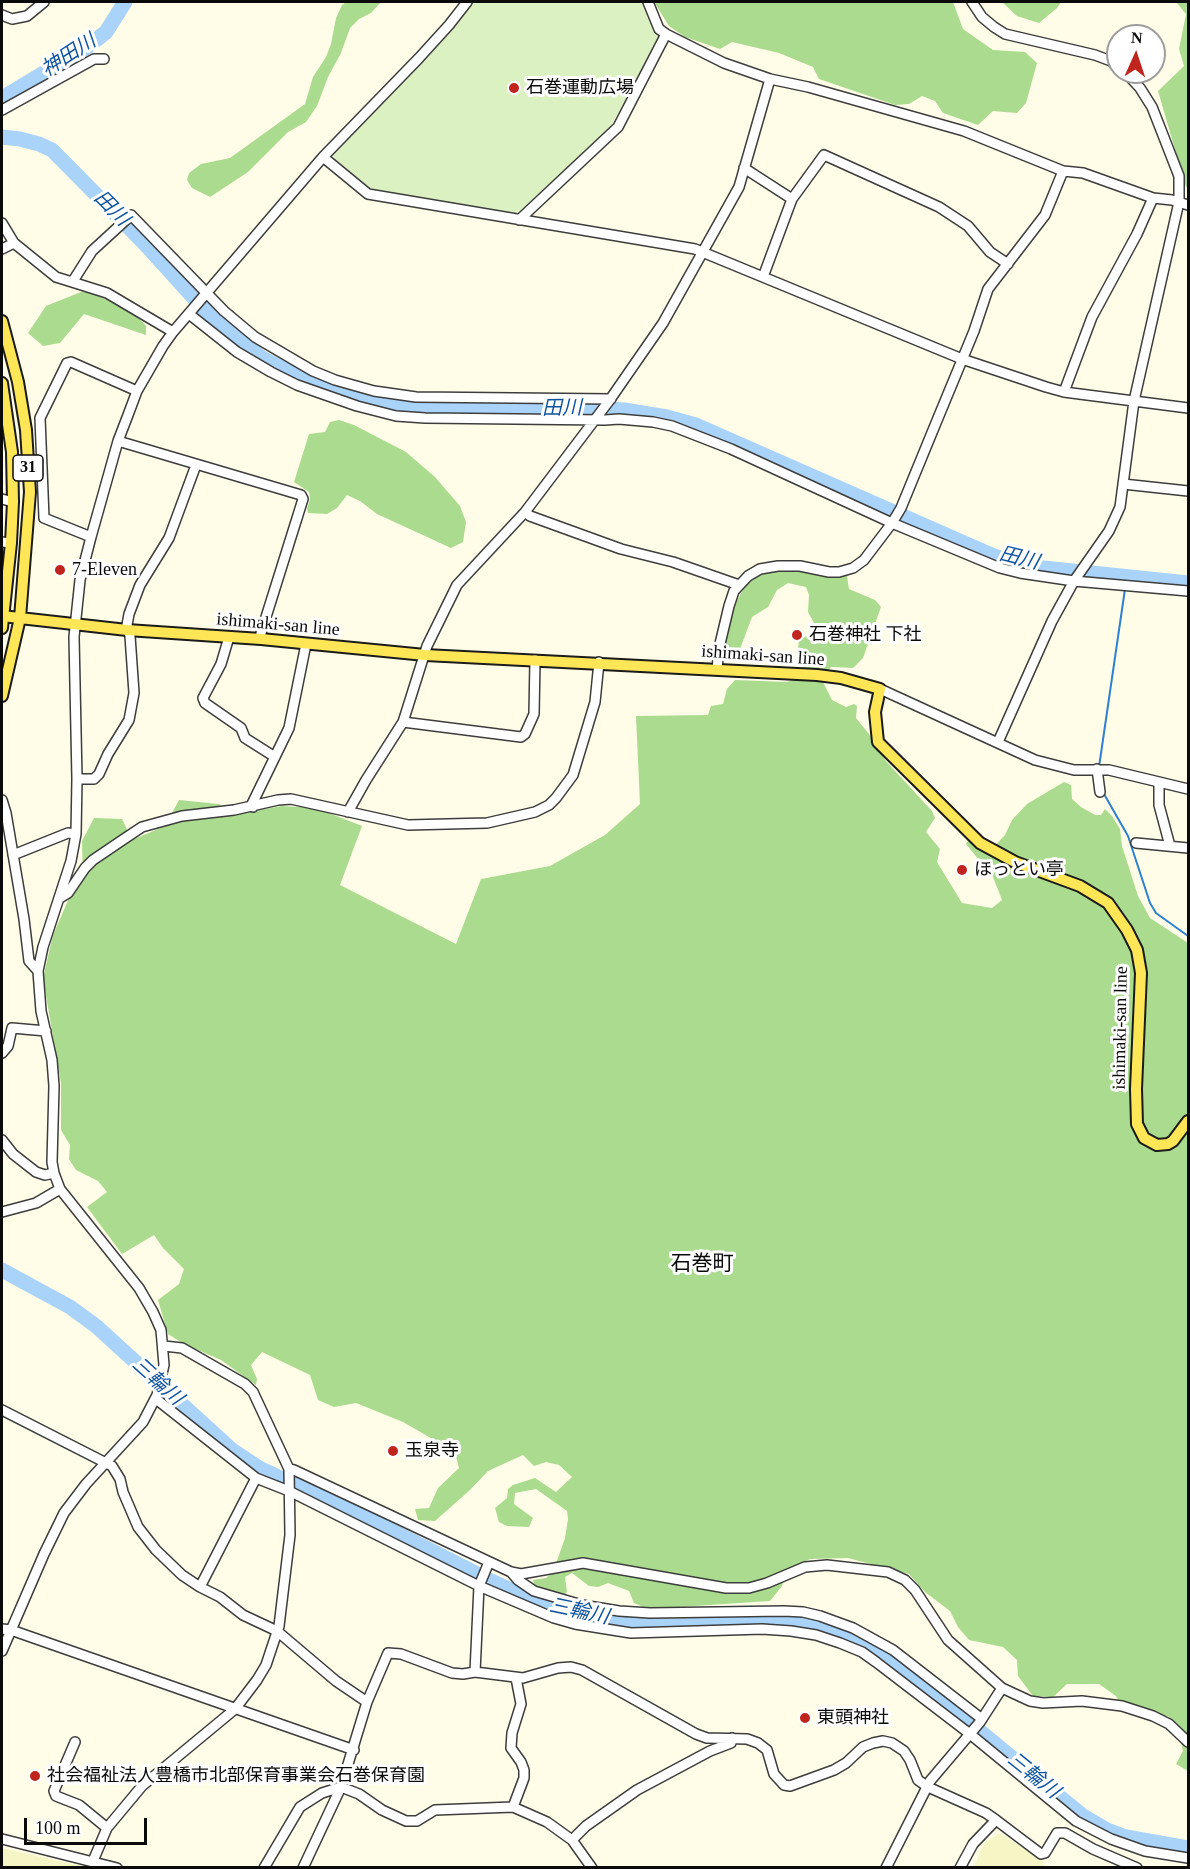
<!DOCTYPE html>
<html>
<head>
<meta charset="utf-8">
<style>
  body { margin:0 }
  #map { position:relative; width:1190px; height:1869px; overflow:hidden; background:#fffde7; font-family:"Times New Roman",serif }
  canvas { display:block }
  .frame { position:absolute; inset:0; border:3px solid #0a0a0a; pointer-events:none }
  .north { position:absolute; left:1106px; top:24px; width:60px; height:60px; box-sizing:border-box; background:#fff; border:2px solid #9d9d9d; border-radius:50%; rotate:3deg; font-size:16px; font-weight:700; line-height:24px; text-align:center; color:#0a0a0a }
  .north::after { content:''; display:block; margin:auto; width:21px; height:27px; background:#bf251d; clip-path:polygon(50% 0,100% 100%,50% 72%,0 100%) }
  .scale { position:absolute; left:24px; top:1818px; width:123px; height:27px; box-sizing:border-box; border:3px solid #0a0a0a; border-top:0; padding-left:8px; font-size:18px; line-height:21px; white-space:nowrap; color:#0a0a0a; -webkit-text-stroke:4px #fff; paint-order:stroke }
</style>
</head>
<body>
<div id="map">
<canvas width="1190" height="1869"></canvas>
<div class="frame"></div>
<div class="north">N</div>
<div class="scale">100 m</div>
</div>
<script>
const context = document.querySelector('canvas').getContext('2d');
context.lineJoin = 'round';
function fill(path, color) { context.fillStyle = color; context.fill(path, 'evenodd'); }
const poly = rows => new Path2D(rows.map(r => 'M' + r).join(''));
function strokePath(path, color, width, dash) { context.strokeStyle = color; context.lineWidth = width; context.lineCap = dash ? 'butt' : 'round'; context.setLineDash(dash || []); context.stroke(path); }
function write(font, color, halo, rows, align = 'center') {
  context.font = font + ' "Times New Roman","Noto Sans JP",serif'; context.lineWidth = 6; context.setLineDash([]); context.textBaseline = 'middle'; context.strokeStyle = halo; context.fillStyle = color; for (const [text, x, y, turn = 0] of rows) {
    context.save(); context.translate(x, y); context.rotate((+turn || 0) * Math.PI / 180); context.textAlign = isNaN(turn) ? turn : align; if (halo) context.strokeText(text, 0, 0); context.fillText(text, 0, 0); context.restore();
  }
}
fill(poly([
  [1000,1833,1044,1862,1043,1867,974,1867,984,1843],
  [2,1848,72,1864,87,1867,2,1867]
]), '#f5f5c6');
fill(poly([
  [346,2,381,2,371,13,359,19,350,28,341,53,328,77,317,106,306,122,288,132,248,172,210,197,192,188,187,180,189,173,201,164,230,158,305,104,313,77,326,57,331,44,336,18,342,5],
  [654,2,953,2,963,29,993,50,1025,52,1037,63,1026,103,1017,113,993,111,978,125,943,113,935,101,922,96,909,104,895,105,819,79,813,67,779,53,732,42,720,49,685,37,669,26],
  [1002,2,1061,2,1057,8,1039,23,1017,16],
  [1176,2,1188,2,1188,187,1186,187,1158,91,1184,66,1179,49,1186,14],
  [86,290,133,312,146,326,146,335,84,314,60,343,43,346,28,333,46,306],
  [339,420,354,425,406,452,435,477,460,506,466,522,463,542,451,548,377,514,360,501,347,495,337,508,327,514,308,513,307,509,310,499,309,492,294,482,309,434,325,432,330,422],
  [790,569,847,576,849,589,875,600,881,607,863,658,853,668,831,667,822,680,832,700,846,707,854,704,857,706,856,718,873,739,885,760,932,811,935,818,926,832,940,849,937,862,962,903,992,908,1002,900,993,877,966,844,969,839,989,852,1005,835,1012,820,1027,804,1064,782,1071,785,1072,799,1081,807,1095,815,1101,815,1105,809,1112,816,1120,829,1122,846,1138,896,1150,918,1188,943,1188,1771,1176,1764,1183,1751,1178,1727,1168,1716,1144,1718,1126,1713,1116,1696,1099,1684,1067,1684,1053,1697,1033,1696,1018,1676,1017,1660,1003,1647,969,1640,958,1627,950,1611,925,1592,909,1574,848,1558,810,1559,787,1570,782,1586,770,1601,648,1609,634,1603,629,1591,608,1583,598,1587,589,1586,572,1573,565,1577,567,1592,563,1597,535,1586,533,1580,546,1578,553,1572,565,1538,568,1519,567,1511,536,1489,515,1493,514,1504,533,1518,529,1527,507,1526,499,1522,495,1508,507,1498,508,1489,513,1485,535,1478,556,1492,572,1477,559,1465,546,1462,534,1466,523,1455,488,1471,470,1490,435,1521,418,1520,415,1509,429,1508,438,1488,459,1468,455,1452,403,1422,356,1403,334,1407,318,1400,310,1375,262,1352,251,1365,257,1379,256,1385,221,1360,184,1344,168,1334,158,1300,179,1284,184,1269,163,1248,154,1235,122,1254,87,1207,107,1192,98,1181,76,1170,69,1159,70,1145,61,1130,61,1083,43,978,53,935,70,896,83,878,82,841,94,818,122,819,132,840,165,826,179,800,219,804,231,815,282,806,316,808,362,826,340,885,456,944,481,879,550,866,605,835,640,804,636,716,708,715,711,706,723,704,727,689,735,680,787,682,800,678,802,664,797,658,799,640,814,632,814,623,808,612,809,595,806,587,788,583,777,590,768,607,752,617,740,649,730,653,725,644,734,606,745,586,760,574]
]), '#aadb8e');
fill(poly([
  [471,2,644,2,660,38,609,129,516,214,370,190,336,162,332,153,436,46]
]), '#dcf1c2');
strokePath(poly([
  [1126,584,1127,576],
  [1099,767,1125,589],
  [1104,794,1128,836,1150,903,1156,913,1188,936]
]), '#2d81d3', 2);
strokePath(poly([
  [2,98,87,47,106,32,125,2],
  [2,137,20,139,39,144,52,150,145,244,212,318,262,358,289,372,332,390,380,405,419,410,591,408,624,410,667,417,696,425,994,556,1014,562,1034,567,1188,583],
  [2,1270,70,1307,96,1326,232,1450,259,1468,373,1521,487,1579,544,1605,582,1616,622,1622,655,1623,772,1621,809,1624,837,1633,865,1646,891,1662,982,1733,1083,1816,1107,1830,1126,1837,1188,1848]
]), '#a9d3f9', 15);
const minor = poly([
  [648,2,659,29,666,34,724,63,770,79,808,87,964,131,1063,171,1083,173,1153,198,1172,200,1188,205],
  [972,2,982,17,994,27,1005,34,1095,55,1111,61,1118,67],
  [2,15,12,19,27,16,44,2],
  [2,110,94,59,104,59],
  [323,157,368,194,695,249,962,359,1046,387,1064,392,1188,408],
  [744,168,792,199],
  [131,215,224,311,255,337,313,371,335,380,374,391,416,397,611,399],
  [519,220,618,127,666,34],
  [2,223,14,243,56,277,107,293,173,332],
  [2,249,14,243],
  [763,277,792,199,824,155,939,207,968,226,990,252,1008,264],
  [73,281,92,251,128,218],
  [189,314,237,352,271,372,297,385,357,406,396,416,425,418,605,420,619,419,653,422,672,426,731,449,892,523,1000,568,1020,573,1074,581,1188,591],
  [1064,392,1092,317,1137,234,1153,198],
  [118,441,301,495,303,499,261,633,261,639],
  [1123,484,1188,491],
  [2,499,13,502],
  [525,512,530,516,621,549,673,562,739,585],
  [91,537,44,518,40,418,67,363,71,362,137,391],
  [2,542,11,543],
  [229,637,221,664,203,698,205,703,241,728,245,738,275,757],
  [717,669,719,648,729,606,734,591,748,576,760,569,778,566,800,566,829,572,839,572,853,568,864,560,892,523,901,508,931,435,974,331,988,289,1045,215,1063,171],
  [880,689,1035,760,1074,770,1109,770,1188,789],
  [403,722,521,737,525,734,534,714,535,660],
  [998,742,1052,621,1074,581,1109,531,1120,507,1134,401,1179,202,1179,176,1152,107,1140,88,1125,72],
  [1097,769,1100,792],
  [77,779,94,779,99,774,108,754,129,720,134,693,130,636,127,625,129,614,140,585,169,538,196,465],
  [1159,783,1159,805,1170,846],
  [2,800,6,813,24,919,29,961,38,971],
  [253,807,252,804,289,728,306,644],
  [348,812,366,780,403,722,427,646,457,585,525,512,609,401,663,323,739,187,770,79],
  [1136,843,1188,848],
  [13,855,68,833,76,834],
  [60,898,68,893,85,868,93,860,124,839,142,827,182,816,234,810,278,800,291,799,408,825,487,823,535,812,549,805,556,798,573,775,595,702,599,662],
  [2,1053,8,1046,12,1028,46,1031],
  [2,1140,13,1154,36,1172,45,1175,54,1173],
  [2,1212,36,1203,60,1189],
  [164,1346,182,1348,245,1384,253,1392,289,1469,294,1470,511,1572,521,1574,583,1563,726,1588,749,1588,767,1583,805,1567,827,1565,888,1572,905,1580,915,1590,948,1640,1002,1688,1030,1701,1043,1703,1082,1701,1122,1706,1153,1716,1169,1724,1188,1742],
  [156,1399,256,1478],
  [2,1410,112,1466,120,1479,123,1492,138,1527,156,1550,182,1575,200,1587],
  [511,1572,518,1580,534,1591,582,1605,619,1611,650,1613,784,1611,803,1612,820,1616,853,1628,893,1650,982,1719],
  [2,1629,11,1630,354,1750],
  [2,1651,44,1554,64,1513,86,1484,143,1422,157,1395,164,1365,161,1330,153,1312,139,1288,60,1189,54,1173,52,1162,54,1086,52,1060,41,1011,38,971,43,947,71,861,76,834,77,779,74,637,80,580,91,537,118,441,128,415,137,391,163,346,173,332,323,157,419,58,449,25,467,2],
  [475,1672,479,1586,489,1562],
  [367,1702,336,1681,277,1631,243,1615,220,1597,200,1587,256,1478,289,1491,479,1586,554,1618,575,1624,631,1633,762,1629,791,1631,816,1635,840,1643,862,1652,876,1662,970,1734,1076,1821,1111,1839,1145,1851,1188,1858],
  [75,1742,54,1791,56,1796,79,1805,107,1828],
  [513,1807,524,1778,524,1770,521,1762,511,1748,512,1733,521,1704,516,1678],
  [996,1820,1041,1854,1045,1853,1057,1833,1065,1833,1093,1849,1137,1868],
  [2,1839,117,1868],
  [572,1840,586,1826,637,1790,710,1751,731,1743,732,1738],
  [93,1861,107,1828,142,1786,235,1709,257,1680,266,1665,279,1626,290,1535,289,1469],
  [264,1868,300,1807,322,1793,341,1787],
  [303,1868,341,1787],
  [592,1868,572,1840,547,1822,513,1807,435,1810,417,1821,406,1821,382,1810,359,1794,341,1787,367,1702,388,1653,401,1654,452,1673,463,1674,475,1672,523,1678,558,1668,571,1667,582,1670,696,1734,707,1738,747,1739,758,1743,767,1750,774,1774,784,1785,790,1786,834,1770,846,1763,863,1747,873,1743,883,1741,892,1743,904,1751,910,1760,918,1780,928,1787,986,1813,996,1820,973,1844,960,1868],
  [886,1868,930,1781,980,1722,1002,1688]
]);
const major = poly([
  [2,321,18,382,26,430,30,492,20,618,2,696],
  [2,383,12,452,13,502,11,543,2,628],
  [2,616,127,630,261,639,425,655,817,675,841,678,880,689,875,712,878,742,980,843,1015,862,1080,886,1108,903,1127,930,1137,950,1141,973,1136,1089,1137,1124,1144,1138,1157,1145,1168,1144,1173,1141,1188,1121]
]);
strokePath(minor, '#3d3d3d', 12);
strokePath(major, '#1b1b1b', 14);
strokePath(minor, '#fff', 9);
strokePath(major, '#ffe657', 10);
for (const [x, y, r, color] of [
  [514,88,6,"#bf251d"],
  [60,570,6,"#bf251d"],
  [797,635,6,"#bf251d"],
  [962,870,6,"#bf251d"],
  [393,1451,6,"#bf251d"],
  [805,1718,6,"#bf251d"],
  [35,1776,6,"#bf251d"]
]) { const dot = new Path2D(); dot.arc(x, y, r, 0, 2 * Math.PI); context.fillStyle = color; context.fill(dot); strokePath(dot, '#fff', 2); }
for (const [x, y, w] of [
  [28,468,30]
]) { const box = new Path2D(); box.roundRect(x - w / 2, y - 13, w, 26, 4.5); context.fillStyle = '#fff'; context.fill(box); strokePath(box, '#0a0a0a', 1.5); }
write('bold 16px', '#0a0a0a', null, [
  ["31",28,468]
]);
write('18px', '#0a0a0a', '#fff', [
  ["石巻運動広場",526,88],
  ["7-Eleven",72,570],
  ["石巻神社 下社",809,635],
  ["ほっとい亭",974,870],
  ["玉泉寺",405,1451],
  ["東頭神社",817,1718],
  ["社会福祉法人豊橋市北部保育事業会石巻保育園",47,1776]
], 'left');
write('18px', '#0a0a0a', '#fff', [
  ["ishimaki-san line",278,625,5],
  ["ishimaki-san line",763,656,4],
  ["ishimaki-san line",1121,1028,-89]
]);
write('italic 20px', '#0f539f', '#fff', [
  ["神田川",69,56,-33],
  ["田川",111,209,45],
  ["田川",562,409,-1],
  ["田川",1019,559,14],
  ["三輪川",157,1382,42],
  ["三輪川",579,1612,12],
  ["三輪川",1033,1776,39]
]);
write('21px', '#0a0a0a', '#fff', [
  ["石巻町",702,1264]
]);
</script>
</body>
</html>
